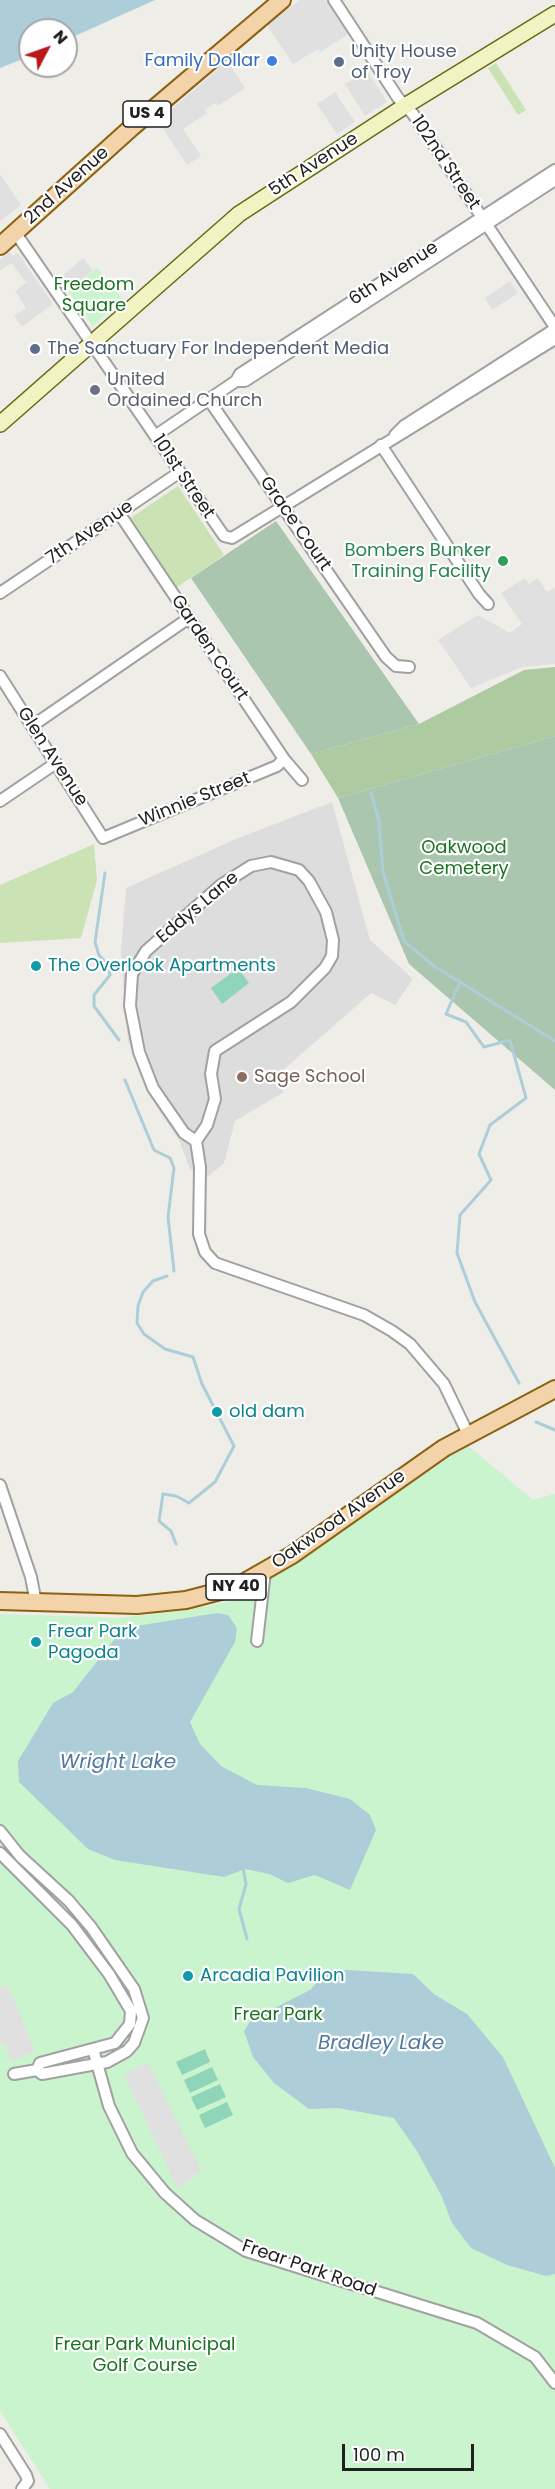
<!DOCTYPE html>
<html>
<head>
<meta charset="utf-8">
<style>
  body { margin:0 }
  #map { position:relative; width:555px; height:2489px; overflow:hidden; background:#efede8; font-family:Poppins,sans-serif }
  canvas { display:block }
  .north { position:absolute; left:18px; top:18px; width:60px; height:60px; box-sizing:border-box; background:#fff; border:2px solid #a6a6a6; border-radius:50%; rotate:49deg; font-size:16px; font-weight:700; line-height:24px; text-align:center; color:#202020 }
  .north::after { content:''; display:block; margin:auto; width:21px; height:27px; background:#b91718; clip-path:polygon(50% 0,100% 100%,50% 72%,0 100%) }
  .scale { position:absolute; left:342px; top:2444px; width:132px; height:27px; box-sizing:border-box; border:3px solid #202020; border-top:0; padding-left:8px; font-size:18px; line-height:21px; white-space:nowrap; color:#202020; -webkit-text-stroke:4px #fff; paint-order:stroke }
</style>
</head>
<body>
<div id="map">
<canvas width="555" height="2489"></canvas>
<div class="north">N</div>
<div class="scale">100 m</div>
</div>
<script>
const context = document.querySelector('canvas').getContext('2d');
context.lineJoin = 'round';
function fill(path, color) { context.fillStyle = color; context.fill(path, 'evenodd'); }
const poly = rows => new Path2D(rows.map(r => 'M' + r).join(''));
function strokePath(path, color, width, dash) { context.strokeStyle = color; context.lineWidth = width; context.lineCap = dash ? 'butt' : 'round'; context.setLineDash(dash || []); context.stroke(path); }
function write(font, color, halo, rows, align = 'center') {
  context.font = font + ' Poppins,sans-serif'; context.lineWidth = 4.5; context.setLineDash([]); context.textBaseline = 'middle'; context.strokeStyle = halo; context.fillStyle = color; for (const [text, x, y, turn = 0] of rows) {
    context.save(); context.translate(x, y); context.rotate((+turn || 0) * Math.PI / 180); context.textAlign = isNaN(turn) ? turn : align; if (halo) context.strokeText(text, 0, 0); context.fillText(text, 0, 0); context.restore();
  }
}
fill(poly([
  [332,802,370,940,413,979,395,1005,371,993,274,1078,284,1092,235,1121,224,1163,206,1178,190,1169,179,1140,156,1106,128,1041,121,952,126,888,236,839]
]), '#dedddd');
fill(poly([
  [496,63,526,110,518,115,488,68],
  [178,486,224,555,176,588,129,519],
  [94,844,97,880,81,938,0,943,0,885]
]), '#cbe3b4');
fill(poly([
  [555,667,555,736,338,798,311,754,419,724,524,670]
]), '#adcaa1');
fill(poly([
  [276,521,419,724,311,754,191,578],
  [555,736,555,1090,409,964,338,798]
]), '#abc6af');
fill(poly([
  [97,268,123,299,120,301,117,297,113,301,116,305,93,326,69,292],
  [467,1445,533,1500,555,1494,555,2489,50,2489,0,2411,0,1614,118,1618,188,1610,231,1601,295,1563]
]), '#caf4cd');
fill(poly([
  [238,968,249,983,222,1004,211,988],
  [205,2049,210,2062,182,2075,176,2062],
  [212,2067,218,2080,190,2093,184,2080],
  [220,2084,226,2097,197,2110,191,2097],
  [227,2102,233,2115,205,2128,199,2115]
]), '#8fd5ba');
fill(poly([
  [300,0,326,0,349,34,320,52,318,49,293,64,267,25],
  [227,61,245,88,218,106,215,103,205,110,207,113,183,129,201,156,187,165,158,121],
  [367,70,387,102,365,116,345,84],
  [335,92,355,122,337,134,317,104],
  [0,174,21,205,0,221],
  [9,252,13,256,18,253,53,304,22,327,14,316,26,308,15,291,26,283,12,263,0,270,0,260],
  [83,258,93,270,72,289,61,277],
  [510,281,518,293,492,310,485,298],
  [525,578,529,584,538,578,547,592,555,587,555,664,522,667,471,688,438,640,478,615,510,633,522,624,501,593],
  [7,1985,35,2051,12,2061,4,2043,0,2044,0,1988],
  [148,2062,201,2171,178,2189,124,2075]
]), '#e0e0e0');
fill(poly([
  [0,0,155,0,66,40,66,30,30,30,30,56,0,68],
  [217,1613,228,1615,237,1628,235,1642,190,1722,200,1744,221,1766,257,1785,306,1788,350,1799,370,1815,376,1830,350,1890,315,1875,288,1883,269,1874,245,1869,224,1877,115,1860,88,1849,19,1782,18,1761,53,1703,73,1692,117,1636,130,1627],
  [330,1969,413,1974,434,1994,467,2014,503,2057,555,2168,555,2274,546,2276,507,2265,471,2248,452,2223,442,2197,417,2151,394,2118,338,2108,309,2109,274,2083,253,2057,244,2031,251,2020,310,1990]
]), '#adced8');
strokePath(poly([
  [371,793,379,821,383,872,404,941,434,966,555,1041],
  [105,873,95,942,99,955,109,966,110,975,94,995,94,1006,119,1040],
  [460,982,446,1014,466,1022,484,1047,510,1040,526,1098,490,1125,479,1154,491,1180,460,1215,457,1253,475,1302,519,1383],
  [125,1080,154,1150,170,1158,174,1168,168,1217,174,1271],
  [167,1276,153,1281,143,1292,138,1306,137,1323,144,1334,165,1349,193,1357,202,1384,234,1446,215,1482,189,1503,176,1496,163,1494,159,1521,171,1531,176,1544],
  [536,1422,555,1430],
  [243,1868,246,1884,239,1909,247,1939]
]), '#adced8', 3);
const street = poly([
  [334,0,398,98,413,114,555,327],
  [15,232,224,536,232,538,555,339],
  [236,381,245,381,555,180],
  [209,400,386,657,396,666,409,667],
  [395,435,404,426,555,329],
  [155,436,236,381,240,374,555,170],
  [381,445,479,594,488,604],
  [119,513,284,759,302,780],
  [0,593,180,472],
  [0,676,103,838,277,766,284,759],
  [32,726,189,618],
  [0,801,56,763],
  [271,862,299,870,309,881,326,912,333,940,332,956,325,968,291,1002,215,1051,211,1074,215,1099,207,1125,196,1141,184,1133,153,1088,139,1052,130,1006,132,974,146,951,221,885,251,866,271,862],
  [196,1141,200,1167,199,1234,205,1252,215,1263,364,1315,392,1331,410,1344,444,1384,468,1434],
  [0,1485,31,1577,36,1603],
  [257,1641,265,1572],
  [0,1831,20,1856,69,1901,91,1927,134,1989,143,2018,134,2043,127,2051,107,2062,42,2074,37,2070,14,2074],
  [0,1853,72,1925,109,1974,131,2011,130,2024,115,2043,40,2063,37,2070],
  [93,2049,109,2106,132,2153,165,2193,195,2220,246,2251,477,2323,535,2357,555,2383],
  [0,2434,26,2475,28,2481,22,2489]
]);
const secondary = poly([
  [0,424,239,214,405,106,555,14]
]);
const primary = poly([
  [0,246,131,128,282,0],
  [0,1601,137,1605,186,1600,236,1587,292,1555,444,1448,555,1389]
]);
strokePath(street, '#a1a1a1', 14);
strokePath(secondary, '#636c12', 18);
strokePath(primary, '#8b6211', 20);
strokePath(street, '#fff', 10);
strokePath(secondary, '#f1f3c2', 15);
strokePath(primary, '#f2d3aa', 16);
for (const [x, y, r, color] of [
  [272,61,6,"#3f7fe0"],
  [339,62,6,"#5c6f8a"],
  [35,349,6,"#5c6f8a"],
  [95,390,6,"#6b7280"],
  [503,561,6,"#2e9e5b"],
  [36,966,6,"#0f9aa8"],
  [242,1077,6,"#8d6e63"],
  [217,1412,6,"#0f9aa8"],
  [36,1642,6,"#0f9aa8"],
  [188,1976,6,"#0f9aa8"]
]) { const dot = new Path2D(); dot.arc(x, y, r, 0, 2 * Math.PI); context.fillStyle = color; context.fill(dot); strokePath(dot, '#fff', 2); }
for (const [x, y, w] of [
  [147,114,48],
  [236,1587,60]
]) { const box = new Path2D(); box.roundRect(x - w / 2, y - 13, w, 26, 4.5); context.fillStyle = '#fff'; context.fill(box); strokePath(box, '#202020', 1.5); }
write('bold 16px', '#202020', null, [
  ["US 4",147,114],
  ["NY 40",236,1587]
]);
write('18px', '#4e5e75', '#fff', [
  ["Unity House",351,52],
  ["of Troy",351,73],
  ["The Sanctuary For Independent Media",47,349]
], 'left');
write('18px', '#366cbe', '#fff', [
  ["Family Dollar",260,61]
], 'right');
write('18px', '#202020', '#fff', [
  ["102nd Street",445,163,56],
  ["5th Avenue",314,165,-33],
  ["2nd Avenue",67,186,-42],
  ["6th Avenue",394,274,-33],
  ["101st Street",183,477,56],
  ["Grace Court",295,524,55],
  ["7th Avenue",90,533,-34],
  ["Garden Court",209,648,56],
  ["Glen Avenue",52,757,57],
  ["Winnie Street",195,800,-22],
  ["Eddys Lane",198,908,-40],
  ["Oakwood Avenue",339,1520,-35],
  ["Frear Park Road",309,2269,19]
]);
write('18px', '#197320', '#fff', [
  ["Freedom",94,285],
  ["Square",94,306],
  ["Oakwood",464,848],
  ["Cemetery",464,869],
  ["Frear Park",278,2015],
  ["Frear Park Municipal",145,2345],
  ["Golf Course",145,2366]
]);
write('18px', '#5b616d', '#fff', [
  ["United",107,380],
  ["Ordained Church",107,401]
], 'left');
write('18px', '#27864d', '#fff', [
  ["Bombers Bunker",491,551],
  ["Training Facility",491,572]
], 'right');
write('18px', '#0d838f', '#fff', [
  ["The Overlook Apartments",48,966],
  ["old dam",229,1412],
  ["Frear Park",48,1632],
  ["Pagoda",48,1653],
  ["Arcadia Pavilion",200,1976]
], 'left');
write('18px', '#785e54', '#fff', [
  ["Sage School",254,1077]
], 'left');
write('italic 20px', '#54799e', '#fff', [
  ["Wright Lake",118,1763],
  ["Bradley Lake",381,2044]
]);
</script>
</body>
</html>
